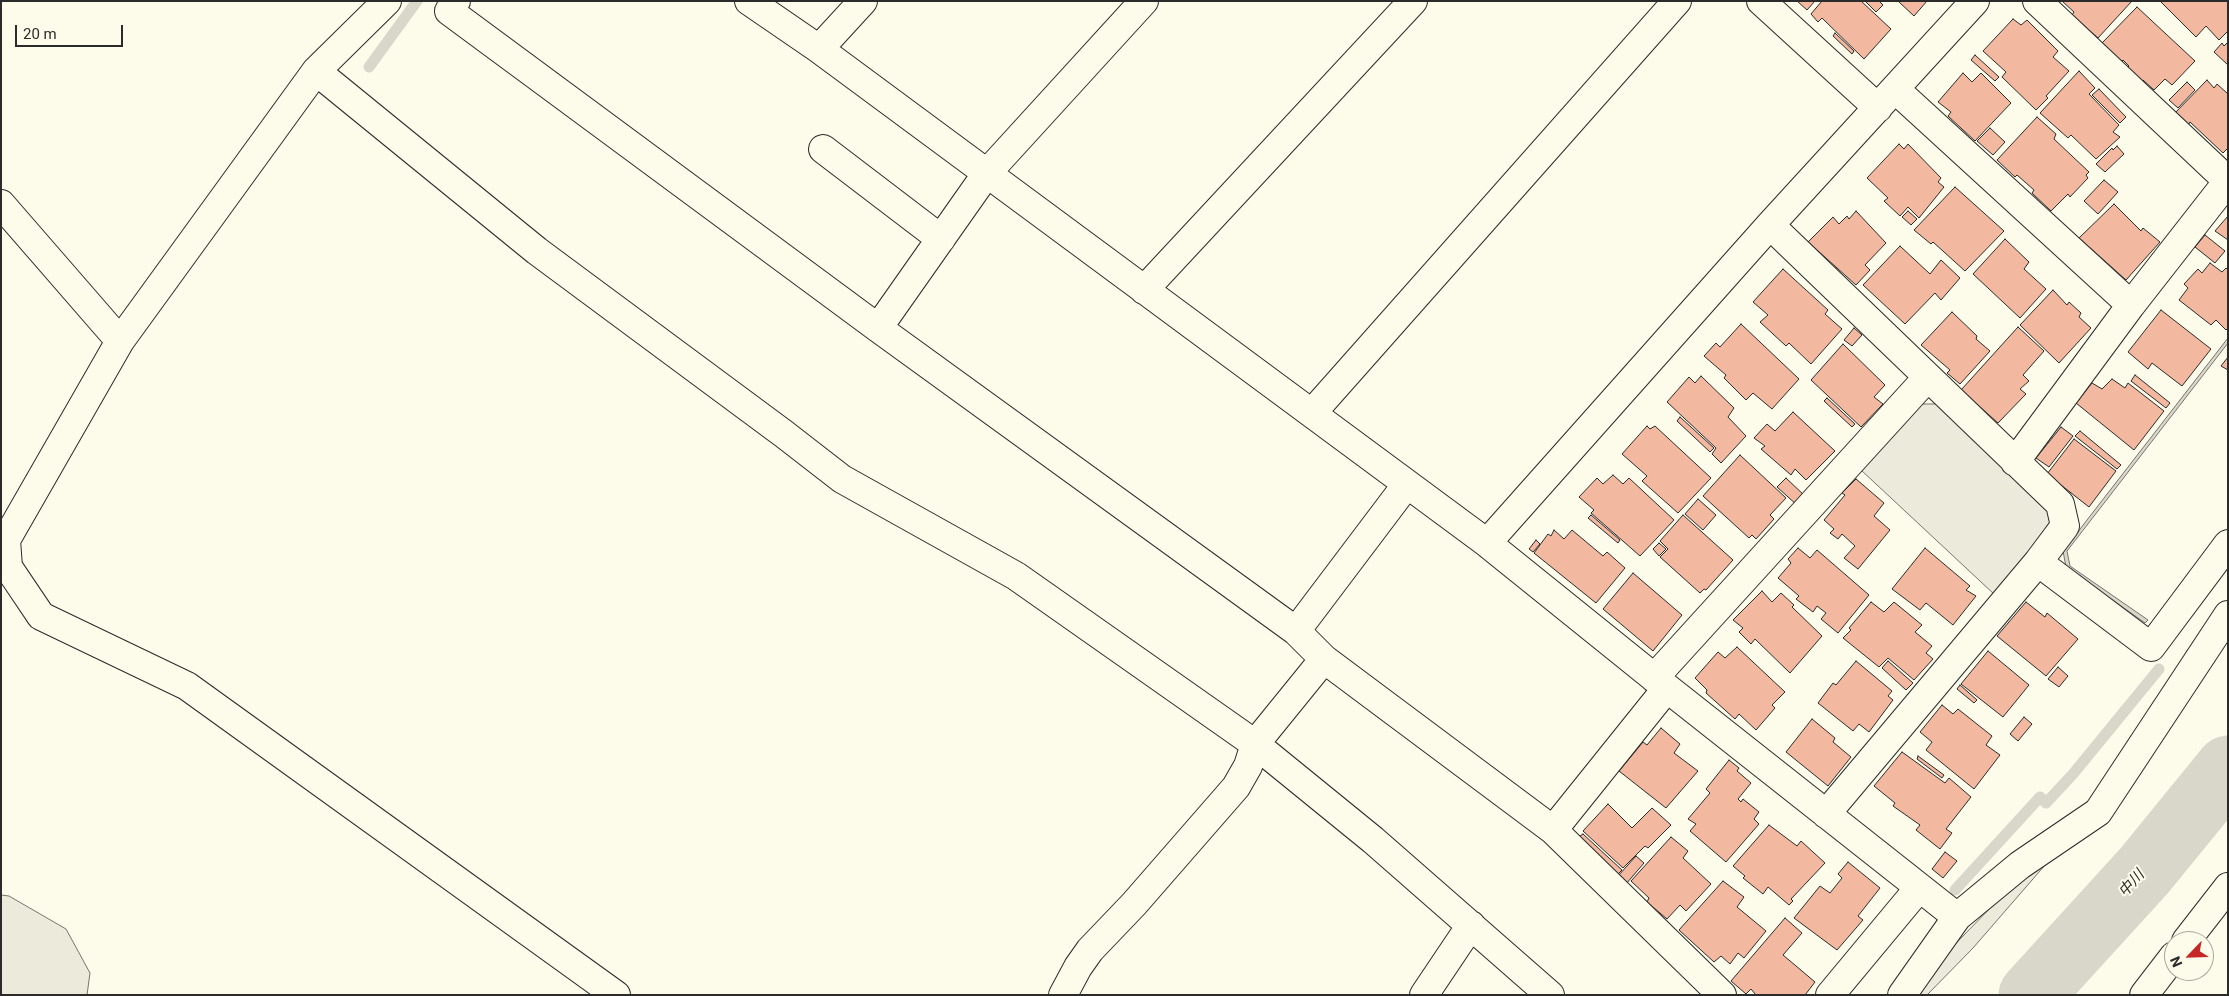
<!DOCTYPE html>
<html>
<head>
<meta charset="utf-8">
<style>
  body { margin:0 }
  #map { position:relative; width:2229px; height:996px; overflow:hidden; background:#fdfbea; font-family:Roboto,sans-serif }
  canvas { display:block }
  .frame { position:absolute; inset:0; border:2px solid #2b2b2b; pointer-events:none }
  .north { position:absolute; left:2164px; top:931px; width:50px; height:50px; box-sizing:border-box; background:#fdfbea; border:1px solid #a9a89e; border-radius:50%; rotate:246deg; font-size:14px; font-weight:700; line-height:20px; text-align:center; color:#2b2b2b }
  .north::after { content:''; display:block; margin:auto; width:18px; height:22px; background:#c62828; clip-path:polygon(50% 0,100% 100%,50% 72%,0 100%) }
  .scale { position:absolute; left:15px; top:25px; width:108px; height:22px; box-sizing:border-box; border:2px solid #2b2b2b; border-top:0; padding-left:6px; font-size:15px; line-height:18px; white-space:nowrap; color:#2b2b2b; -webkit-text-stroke:4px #fdfbea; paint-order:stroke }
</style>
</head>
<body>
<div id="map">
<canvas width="2229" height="996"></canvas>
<div class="frame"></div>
<div class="north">N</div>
<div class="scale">20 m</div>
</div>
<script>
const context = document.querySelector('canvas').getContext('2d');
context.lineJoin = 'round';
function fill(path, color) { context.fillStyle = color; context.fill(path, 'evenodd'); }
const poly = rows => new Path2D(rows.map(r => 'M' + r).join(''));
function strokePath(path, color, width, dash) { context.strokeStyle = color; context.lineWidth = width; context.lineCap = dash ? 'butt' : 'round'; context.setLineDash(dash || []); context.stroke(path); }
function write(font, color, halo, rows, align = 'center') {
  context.font = font + ' Roboto,"Noto Sans JP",sans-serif'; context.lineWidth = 4; context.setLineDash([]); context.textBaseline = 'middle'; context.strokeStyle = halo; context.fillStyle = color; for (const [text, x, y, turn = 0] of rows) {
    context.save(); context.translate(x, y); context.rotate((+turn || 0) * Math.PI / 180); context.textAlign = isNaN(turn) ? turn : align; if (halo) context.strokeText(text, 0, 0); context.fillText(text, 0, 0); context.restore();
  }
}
const green = poly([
  [1922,404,1940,404,2048,508,2051,520,2019,567,1995,595,1861,470,1922,404],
  [2059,849,1973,948,1927,995,1917,995,1934,966,2028,869,2059,849],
  [1,895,9,896,66,929,90,973,87,995,1,995,1,895]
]);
fill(green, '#ecebdb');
strokePath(green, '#74746e', 1);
const water = poly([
  [2228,338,2228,343,2067,551,2070,566,2148,620,2145,623,2066,567,2063,551,2228,338]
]);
fill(water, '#d8d7c9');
strokePath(water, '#74746e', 1);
strokePath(poly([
  [369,67,417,1],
  [1955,890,2040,797,2046,803,2073,774,2159,669]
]), '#d8d7c9', 11);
strokePath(poly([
  [2031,995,2144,871,2228,768]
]), '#d8d7c9', 65);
const building = poly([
  [1797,1,1815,1,1807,10,1797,1],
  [1822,1,1861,1,1891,29,1864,59,1822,18,1818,22,1811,14,1822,1],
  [1865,1,1879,1,1883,5,1876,12,1865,1],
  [1898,1,1927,1,1914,16,1898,1],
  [2062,1,2132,1,2098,38,2072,15,2074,12,2062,1],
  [2160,1,2228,1,2228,31,2219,40,2206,26,2196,37,2160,1],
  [2137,7,2195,61,2172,85,2165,79,2154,90,2143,80,2142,82,2127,68,2129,66,2123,60,2121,62,2102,43,2137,7],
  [2013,19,2021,25,2027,20,2058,51,2053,57,2069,71,2046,96,2048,98,2036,110,2002,77,2006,72,1983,51,2013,19],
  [1835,33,1854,51,1852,54,1833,36,1835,33],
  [2228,42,2228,65,2214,52,2222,43,2224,46,2228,42],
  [1975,55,1999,77,1995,81,1971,60,1975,55],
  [2079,71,2095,88,2089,94,2119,125,2113,132,2120,137,2096,159,2071,135,2068,138,2040,113,2079,71],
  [1963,73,1972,82,1981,73,2011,103,1975,141,1948,116,1951,112,1938,102,1963,73],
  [2207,80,2214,88,2217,84,2228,94,2228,148,2223,153,2190,122,2187,127,2174,114,2207,80],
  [2187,82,2195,90,2178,108,2169,100,2187,82],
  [2099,89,2126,117,2120,123,2092,95,2099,89],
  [2037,117,2056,134,2054,139,2089,172,2086,175,2088,178,2070,197,2068,194,2051,211,2032,193,2034,190,2017,175,2015,177,1997,160,2037,117],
  [1990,128,2005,142,1993,155,1977,141,1990,128],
  [1899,144,1904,149,1908,144,1941,178,1938,182,1944,187,1919,218,1908,207,1900,216,1884,201,1888,198,1867,178,1899,144],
  [2117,146,2124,154,2105,172,2096,164,2112,148,2113,150,2117,146],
  [2104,180,2118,192,2098,214,2084,201,2104,180],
  [1955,187,2004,231,1965,271,1933,242,1931,244,1914,230,1955,187],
  [2114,204,2141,231,2143,228,2160,242,2126,280,2079,238,2114,204],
  [1856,211,1886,243,1865,265,1870,270,1856,285,1808,242,1833,217,1839,224,1847,216,1849,219,1856,211],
  [1908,211,1917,219,1911,225,1902,217,1908,211],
  [2228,216,2228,240,2215,231,2228,216],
  [2205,235,2225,251,2215,263,2195,247,2205,235],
  [2005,239,2029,262,2024,269,2046,289,2020,318,1973,274,2005,239],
  [1900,246,1930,274,1941,260,1960,278,1941,300,1935,293,1905,324,1863,285,1900,246],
  [2210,263,2222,272,2226,268,2228,270,2228,328,2226,330,2216,320,2211,325,2179,300,2188,288,2184,284,2198,269,2202,273,2210,263],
  [1783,269,1828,310,1825,314,1842,329,1811,364,1789,343,1786,346,1760,322,1768,315,1753,302,1783,269],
  [2053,290,2067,305,2069,302,2081,313,2079,317,2091,328,2059,363,2020,325,2053,290],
  [2161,310,2211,349,2182,386,2152,363,2148,369,2128,352,2161,310],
  [1952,312,1977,336,1976,339,1990,351,1960,384,1947,373,1950,370,1921,345,1952,312],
  [1741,324,1799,379,1772,409,1753,393,1746,400,1724,378,1726,375,1704,356,1716,343,1720,347,1741,324],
  [2018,327,2044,351,2023,375,2029,381,2020,389,2026,394,1998,423,1961,390,2018,327],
  [1854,328,1862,335,1852,346,1844,340,1854,328],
  [1843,344,1885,385,1874,397,1883,404,1861,427,1811,380,1843,344],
  [2228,357,2228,370,2221,366,2228,357],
  [2135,375,2170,403,2166,408,2131,381,2135,375],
  [1701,376,1734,408,1728,417,1746,436,1721,463,1712,454,1716,448,1667,402,1689,377,1695,383,1701,376],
  [2112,379,2125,388,2128,383,2164,411,2134,450,2076,403,2092,383,2102,389,2112,379],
  [1827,398,1855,424,1852,427,1824,401,1827,398],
  [1793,412,1835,451,1806,480,1795,469,1791,475,1761,449,1765,446,1754,438,1767,424,1775,431,1793,412],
  [1680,417,1714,448,1710,452,1677,421,1680,417],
  [1647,426,1650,429,1655,426,1711,478,1678,513,1642,481,1647,476,1622,454,1647,426],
  [2061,427,2073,436,2049,467,2036,458,2061,427],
  [2080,431,2121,465,2117,469,2075,436,2080,431],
  [2074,439,2116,471,2089,507,2047,474,2074,439],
  [1740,455,1786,498,1770,515,1774,519,1756,539,1752,535,1749,538,1703,496,1740,455],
  [1613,475,1623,484,1629,478,1674,520,1640,556,1591,513,1594,510,1579,497,1597,478,1603,484,1613,475],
  [1786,478,1806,497,1798,506,1777,487,1786,478],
  [1856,479,1884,503,1874,516,1890,530,1858,569,1844,558,1855,546,1842,534,1838,539,1830,533,1834,529,1824,520,1845,495,1842,493,1856,479],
  [1698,499,1716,515,1703,530,1685,514,1698,499],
  [1591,515,1620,540,1618,543,1588,518,1591,515],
  [1683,515,1733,560,1706,590,1704,589,1700,593,1660,557,1668,549,1660,541,1683,515],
  [1554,530,1564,539,1572,530,1603,556,1607,552,1625,568,1596,603,1534,553,1548,534,1551,536,1554,530],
  [1536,540,1540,544,1533,552,1529,549,1536,540],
  [1659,543,1666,549,1659,556,1653,549,1659,543],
  [1798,548,1810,558,1817,550,1869,595,1838,633,1821,619,1826,613,1817,606,1813,612,1796,599,1799,596,1778,578,1791,563,1788,559,1798,548],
  [1925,548,1970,586,1966,590,1976,596,1953,625,1926,603,1920,610,1892,589,1925,548],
  [1633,573,1682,615,1653,651,1603,609,1633,573],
  [1762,591,1772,602,1781,593,1794,605,1792,607,1822,636,1790,673,1755,639,1751,644,1739,632,1743,628,1733,620,1762,591],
  [1871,602,1884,612,1894,602,1922,625,1915,632,1932,646,1926,653,1933,659,1914,680,1888,658,1879,667,1843,638,1851,630,1849,628,1871,602],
  [2026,602,2045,617,2047,613,2078,639,2046,676,1997,636,2026,602],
  [1737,647,1785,692,1772,705,1775,708,1756,730,1739,714,1735,719,1706,693,1707,690,1695,678,1718,652,1725,658,1737,647],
  [1988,651,2029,685,2003,717,1961,684,1988,651],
  [1856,661,1892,691,1888,696,1893,700,1869,732,1859,724,1853,731,1818,703,1833,683,1836,685,1856,661],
  [1888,661,1913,683,1906,690,1882,668,1888,661],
  [2058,667,2068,676,2059,687,2048,679,2058,667],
  [1960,685,1977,700,1974,703,1957,689,1960,685],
  [1942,705,1953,714,1958,709,1992,736,1986,745,2000,755,1974,789,1926,750,1932,742,1920,732,1942,705],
  [2024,717,2032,724,2018,741,2010,734,2024,717],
  [1812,719,1835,738,1833,742,1851,757,1828,786,1786,752,1812,719],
  [1661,728,1680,744,1674,753,1698,771,1666,808,1619,771,1643,742,1647,745,1661,728],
  [1902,752,1945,783,1949,778,1971,797,1946,829,1952,833,1940,849,1916,830,1920,825,1893,806,1895,803,1874,786,1902,752],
  [1918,756,1944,775,1942,778,1917,759,1918,756],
  [1729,760,1739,768,1737,771,1751,783,1738,799,1741,802,1743,799,1759,812,1754,819,1759,824,1726,862,1690,831,1696,824,1688,819,1710,793,1706,789,1729,760],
  [1608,804,1632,828,1652,808,1671,825,1648,848,1645,846,1623,868,1583,831,1608,804],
  [1769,825,1797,846,1801,841,1825,863,1791,899,1793,901,1789,905,1768,887,1763,894,1743,878,1745,876,1733,866,1769,825],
  [1583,834,1622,870,1617,875,1577,838,1583,834],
  [1671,837,1688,851,1683,858,1711,884,1686,911,1680,905,1667,919,1647,902,1649,898,1631,881,1671,837],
  [1945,852,1957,861,1943,878,1932,869,1945,852],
  [1636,856,1644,863,1626,884,1618,876,1636,856],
  [1848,862,1880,888,1858,916,1863,920,1837,950,1794,918,1820,886,1830,893,1842,878,1838,874,1848,862],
  [1723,881,1744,897,1737,907,1766,931,1744,958,1738,953,1730,964,1721,956,1714,962,1679,930,1723,881],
  [1785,918,1802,933,1783,955,1815,982,1805,995,1756,995,1751,989,1746,994,1731,981,1785,918]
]);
fill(building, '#f2b8a0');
strokePath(building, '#2b2b2b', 1);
const street = poly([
  [456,1,449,11,878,328,1296,631,1324,659,1553,830,1722,995],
  [749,1,819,49,1487,543,1770,225,1975,1],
  [1761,1,1878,108],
  [819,49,863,1],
  [316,71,537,251,784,434,842,479,1016,576,1255,744,1373,840,1550,995],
  [1895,89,2131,305],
  [823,149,941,239],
  [1,204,120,341],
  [1770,225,2060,504,2065,526,2038,562,1826,814],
  [1144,290,1413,1],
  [878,328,987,173,1144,1],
  [1312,413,1677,1],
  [2015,462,2131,305,2228,181,2037,1],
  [1487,543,1667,688,1957,917],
  [2038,562,2151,647,2228,544],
  [1,563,8,567,41,616,187,686,616,995],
  [8,567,6,540,120,341,316,71,387,1],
  [1296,631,1407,484],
  [1654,678,1927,378],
  [1553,830,1667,688],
  [1063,995,1078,967,1090,950,1134,904,1236,787,1248,766,1255,744,1324,659],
  [1424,995,1471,925],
  [1830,995,1919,888],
  [1902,995,1957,917,2020,865,2098,812,2228,615]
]);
const primary = poly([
  [2186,941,2228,887],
  [2144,995,2174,956]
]);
strokePath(street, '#2b2b2b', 30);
strokePath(primary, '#2b2b2b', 30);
strokePath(street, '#fdfbea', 28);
strokePath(primary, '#fdfbea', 28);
write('italic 15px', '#2b2b2b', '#fdfbea', [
  ["中川",2132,884,-48]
]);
</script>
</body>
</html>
